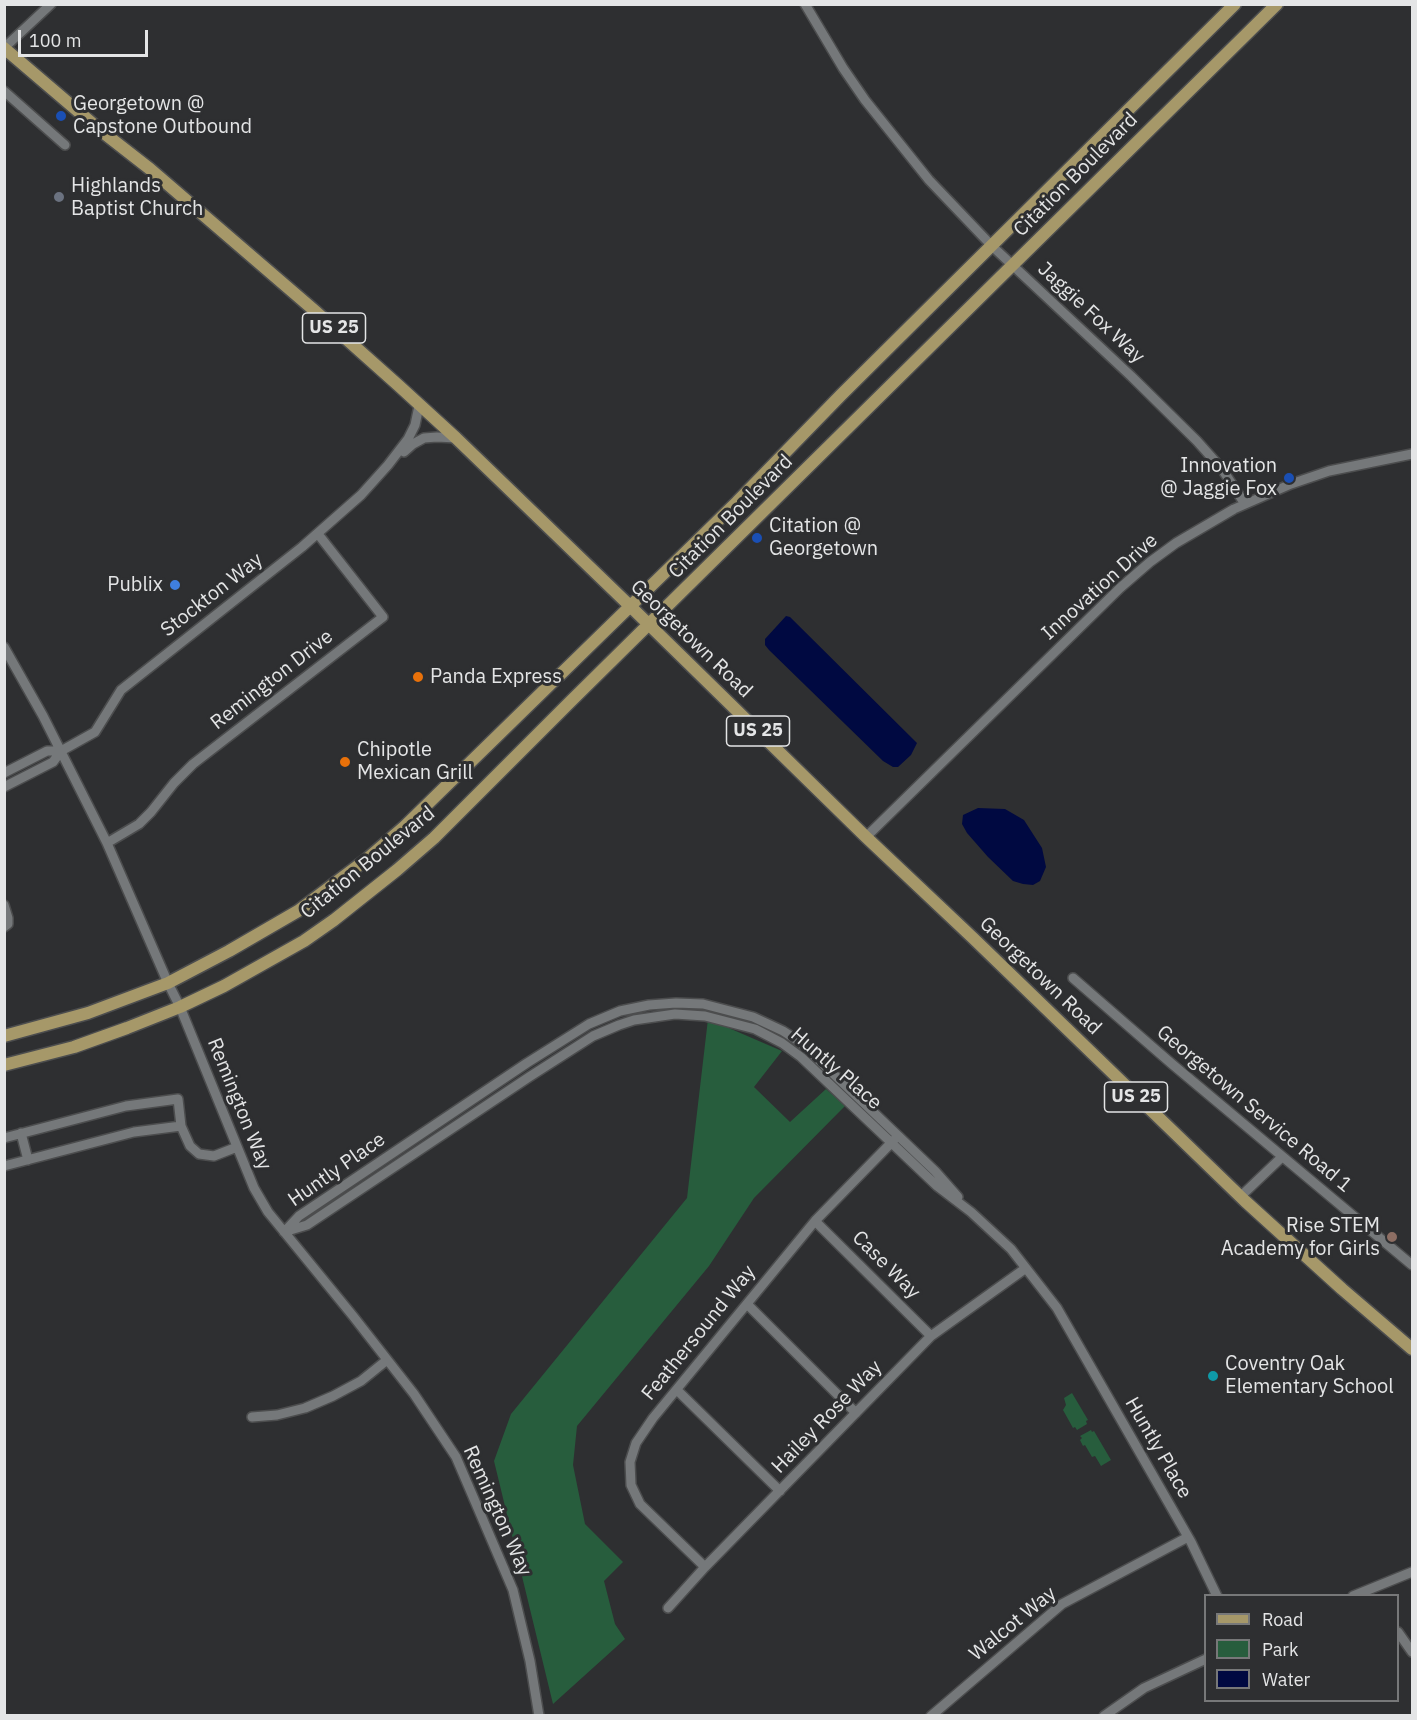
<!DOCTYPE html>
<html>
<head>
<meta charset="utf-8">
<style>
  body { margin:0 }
  #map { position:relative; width:1417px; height:1720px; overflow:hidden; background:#2e2f31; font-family:"IBM Plex Sans",sans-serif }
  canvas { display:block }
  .frame { position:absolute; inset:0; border:6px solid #e4e5e6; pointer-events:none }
  .legend { position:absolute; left:1204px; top:1594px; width:195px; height:108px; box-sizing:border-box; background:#2e2f31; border:2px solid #777879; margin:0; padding:8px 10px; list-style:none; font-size:18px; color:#e4e5e6 }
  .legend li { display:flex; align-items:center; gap:12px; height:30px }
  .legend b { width:30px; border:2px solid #777879 }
  .scale { position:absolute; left:18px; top:30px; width:130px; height:27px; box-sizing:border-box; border:3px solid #e4e5e6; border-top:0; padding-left:8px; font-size:18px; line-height:21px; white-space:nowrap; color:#e4e5e6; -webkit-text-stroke:4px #2e2f31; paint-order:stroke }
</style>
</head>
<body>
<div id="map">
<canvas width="1417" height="1720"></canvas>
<div class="frame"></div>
<ul class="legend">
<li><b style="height:8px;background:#a69869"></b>Road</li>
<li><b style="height:16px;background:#275d3d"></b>Park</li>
<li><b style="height:16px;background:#000941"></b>Water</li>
</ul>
<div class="scale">100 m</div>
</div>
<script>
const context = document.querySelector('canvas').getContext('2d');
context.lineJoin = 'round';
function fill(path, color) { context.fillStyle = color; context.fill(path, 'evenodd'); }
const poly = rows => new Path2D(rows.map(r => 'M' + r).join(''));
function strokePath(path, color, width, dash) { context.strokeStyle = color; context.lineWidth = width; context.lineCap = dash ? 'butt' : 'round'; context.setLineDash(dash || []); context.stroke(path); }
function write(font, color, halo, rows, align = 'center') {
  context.font = font + ' "IBM Plex Sans",sans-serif'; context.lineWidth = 6; context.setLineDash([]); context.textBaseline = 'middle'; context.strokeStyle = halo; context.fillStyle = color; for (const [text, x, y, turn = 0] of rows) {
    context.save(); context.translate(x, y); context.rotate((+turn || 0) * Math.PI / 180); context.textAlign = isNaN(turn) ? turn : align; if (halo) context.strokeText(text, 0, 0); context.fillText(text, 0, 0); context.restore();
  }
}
fill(poly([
  [708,1019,782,1051,754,1087,790,1122,826,1089,845,1106,754,1198,709,1266,577,1426,573,1465,585,1524,623,1562,604,1581,615,1624,625,1639,553,1704,494,1461,511,1414,687,1198],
  [1072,1393,1088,1420,1086,1421,1087,1424,1077,1430,1075,1427,1073,1428,1063,1410,1066,1405,1064,1398],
  [1091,1430,1092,1432,1094,1431,1111,1460,1101,1466,1095,1456,1092,1457,1085,1445,1083,1446,1080,1440,1082,1438,1080,1436]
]), '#275d3d');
fill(poly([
  [786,616,790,617,917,743,911,755,898,767,893,767,883,761,769,650,765,645,765,639],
  [978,808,1005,809,1024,820,1042,848,1046,867,1040,881,1033,885,1023,884,1013,881,988,857,967,833,962,824,963,815]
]), '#000941');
const minor = poly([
  [805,4,843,68,865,100,929,180,992,246,1131,376,1197,441,1222,469,1245,504],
  [4,48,51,4],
  [4,91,65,145],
  [404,452,413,444,424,438,437,437,456,438],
  [4,647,43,716,107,843,168,983,180,1007,254,1188,268,1212,353,1316,414,1394,456,1457,513,1590,530,1661,539,1716],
  [4,773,47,751,61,751],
  [4,787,53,762,61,751,95,732,121,690,302,547,361,495,388,465,408,439,415,425,419,406],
  [866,837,1120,588,1150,562,1176,543,1234,509,1291,484,1329,471,1412,454],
  [107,843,139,824,151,812,174,783,193,764,383,617,318,534],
  [4,905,8,918,8,924,4,927],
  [1073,978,1172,1064,1412,1265],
  [21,1133,28,1160],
  [4,1138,126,1106,178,1099,181,1126,190,1146,199,1154,214,1156,237,1147],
  [4,1166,134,1132,181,1126],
  [1240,1197,1282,1157],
  [815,1221,931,1336],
  [285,1231,299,1216,527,1063,589,1024,620,1011,649,1005,676,1003,703,1004,753,1017,783,1031,800,1042,935,1171,958,1197],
  [284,1232,307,1225,529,1077,593,1036,619,1025,634,1020,675,1014,705,1016,755,1029,782,1043,801,1057,937,1186,971,1212,1011,1249,1057,1308,1191,1542,1217,1596],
  [747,1304,856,1413],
  [677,1390,780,1491],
  [252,1417,277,1415,305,1408,333,1396,361,1381,387,1360],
  [705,1567,640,1504,631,1485,630,1462,636,1443,653,1418,815,1221,894,1140],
  [1353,1596,1412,1572],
  [668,1608,705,1567,931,1336,1026,1268],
  [1398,1632,1412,1652],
  [931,1716,1062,1604,1188,1537],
  [1104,1716,1144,1688,1206,1659]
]);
const major = poly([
  [4,48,100,130,150,169,315,311,398,385,456,438,630,606,866,837,973,938,1245,1201,1342,1289,1412,1349],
  [4,1036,88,1013,168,983,229,951,298,911,367,859,404,827,737,502,841,395,1235,4],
  [4,1065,74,1047,127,1028,180,1007,224,986,304,941,334,920,397,870,434,838,570,702,1277,4]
]);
strokePath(minor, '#4c4d4e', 12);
strokePath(major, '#4c4d4e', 15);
strokePath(minor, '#75787a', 9);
strokePath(major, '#a69869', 12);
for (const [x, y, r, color] of [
  [61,116,6,"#1a4fb4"],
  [59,197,6,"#6b7280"],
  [1289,478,6,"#1a4fb4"],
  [757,538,6,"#1a4fb4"],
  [175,585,6,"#3f7fe0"],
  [418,677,6,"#e8710a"],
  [345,762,6,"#e8710a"],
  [1392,1237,6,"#8d6e63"],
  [1213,1376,6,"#0f9aa8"]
]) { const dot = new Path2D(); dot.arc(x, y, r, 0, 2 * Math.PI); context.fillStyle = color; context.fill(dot); strokePath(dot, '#2e2f31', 2); }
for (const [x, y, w] of [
  [334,328,63],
  [758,731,63],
  [1136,1097,63]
]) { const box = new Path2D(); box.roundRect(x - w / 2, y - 15, w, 30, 4.5); context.fillStyle = '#2e2f31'; context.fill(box); strokePath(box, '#e4e5e6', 1.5); }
write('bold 18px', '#e4e5e6', null, [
  ["US 25",334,328],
  ["US 25",758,731],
  ["US 25",1136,1097]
]);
write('20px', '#e4e5e6', '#2e2f31', [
  ["Georgetown @",73,104],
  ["Capstone Outbound",73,127],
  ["Highlands",71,186],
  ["Baptist Church",71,209],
  ["Innovation",1277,466,"right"],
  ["@ Jaggie Fox",1277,489,"right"],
  ["Citation @",769,526],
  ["Georgetown",769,549],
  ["Publix",163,585,"right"],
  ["Panda Express",430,677],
  ["Chipotle",357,750],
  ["Mexican Grill",357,773],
  ["Rise STEM",1380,1226,"right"],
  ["Academy for Girls",1380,1249,"right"],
  ["Coventry Oak",1225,1364],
  ["Elementary School",1225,1387]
], 'left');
write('20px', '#e4e5e6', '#2e2f31', [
  ["Citation Boulevard",1076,175,-45],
  ["Jaggie Fox Way",1091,313,43],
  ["Citation Boulevard",731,517,-45],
  ["Innovation Drive",1100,587,-42],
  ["Stockton Way",212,595,-38],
  ["Georgetown Road",691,639,44],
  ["Remington Drive",272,680,-38],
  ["Citation Boulevard",368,863,-39],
  ["Georgetown Road",1040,976,44],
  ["Huntly Place",836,1069,41],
  ["Remington Way",239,1104,68],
  ["Georgetown Service Road 1",1254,1109,40],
  ["Huntly Place",337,1170,-35],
  ["Case Way",886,1265,45],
  ["Feathersound Way",699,1333,-51],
  ["Hailey Rose Way",827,1417,-46],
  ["Huntly Place",1158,1448,60],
  ["Remington Way",497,1511,66],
  ["Walcot Way",1013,1624,-39]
]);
</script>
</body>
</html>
